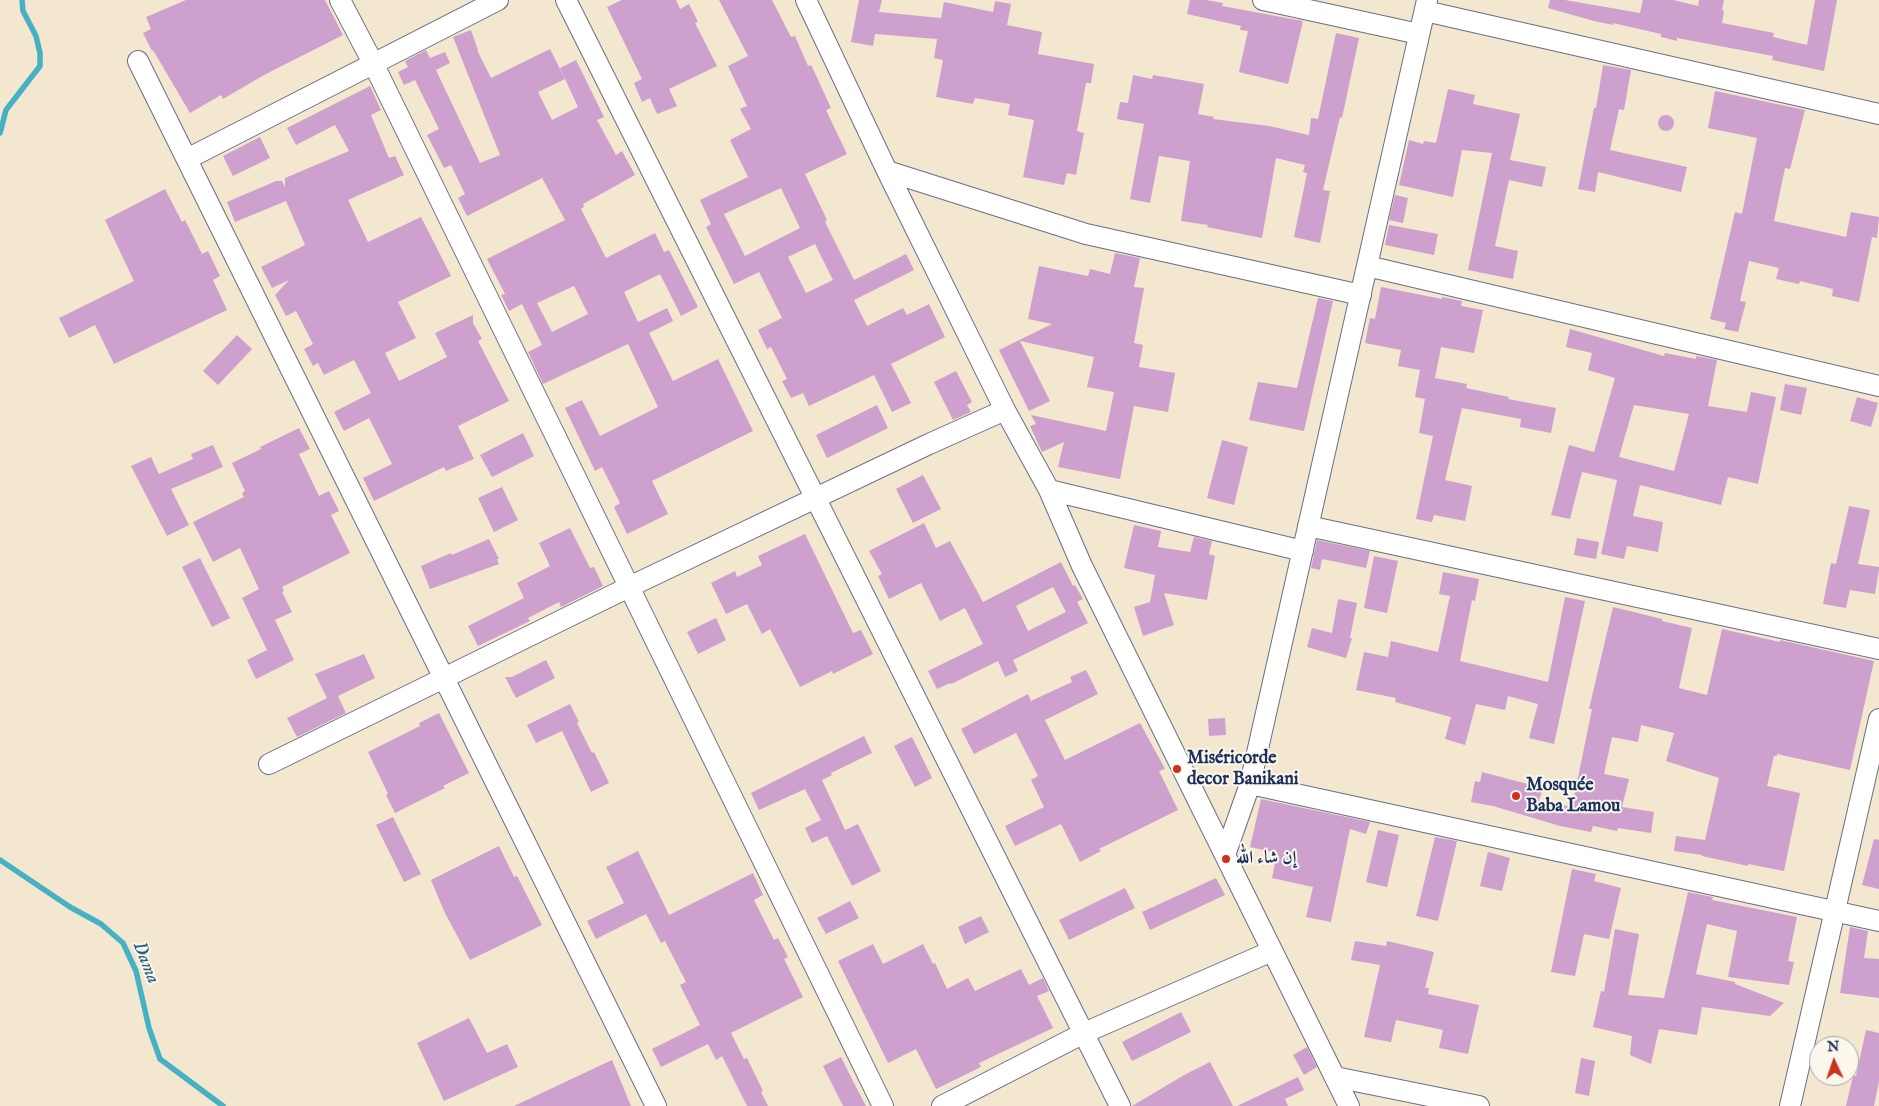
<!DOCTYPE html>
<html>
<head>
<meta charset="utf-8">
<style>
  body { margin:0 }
  #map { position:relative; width:1879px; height:1106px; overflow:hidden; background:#f3e7cf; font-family:"IM FELL English",serif }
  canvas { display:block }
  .north { position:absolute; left:1809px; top:1036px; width:50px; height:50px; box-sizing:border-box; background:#fbf7ec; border:1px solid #a1a7b3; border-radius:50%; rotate:357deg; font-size:14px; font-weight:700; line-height:20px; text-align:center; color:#1b2f5e }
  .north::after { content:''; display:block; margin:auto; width:18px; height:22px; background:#c8321e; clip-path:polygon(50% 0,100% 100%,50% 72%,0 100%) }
</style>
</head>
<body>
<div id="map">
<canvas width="1879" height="1106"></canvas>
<div class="north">N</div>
</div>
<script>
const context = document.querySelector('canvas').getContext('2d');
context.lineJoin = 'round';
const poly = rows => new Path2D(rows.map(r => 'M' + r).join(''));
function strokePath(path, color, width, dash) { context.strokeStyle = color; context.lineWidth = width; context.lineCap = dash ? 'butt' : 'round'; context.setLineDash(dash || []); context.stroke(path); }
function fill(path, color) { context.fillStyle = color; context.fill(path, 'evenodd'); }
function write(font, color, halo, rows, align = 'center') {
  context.font = font + ' "IM FELL English",Amiri,serif'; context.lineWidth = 4; context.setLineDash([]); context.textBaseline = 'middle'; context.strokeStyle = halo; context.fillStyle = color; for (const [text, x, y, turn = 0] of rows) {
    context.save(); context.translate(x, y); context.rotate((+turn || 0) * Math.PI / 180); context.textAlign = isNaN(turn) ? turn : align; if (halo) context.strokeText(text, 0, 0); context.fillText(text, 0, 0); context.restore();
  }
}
strokePath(poly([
  [0,133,6,110,40,66,40,53,36,36,23,11,22,0],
  [0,860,70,907,101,924,123,943,136,971,149,1028,160,1059,223,1106]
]), '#46b1c4', 5.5);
fill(poly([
  [186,0,325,0,343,35,264,75,223,99,221,95,190,113,153,50,152,51,143,33,151,29,146,17],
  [622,0,676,0,680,9,689,4,698,22,695,23,717,66,669,89,677,106,657,114,650,98,642,102,634,83,642,79,607,7],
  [719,0,772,0,791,37,795,36,808,66,811,65,814,71,831,108,826,110,847,154,805,174,827,220,825,222,854,280,906,254,914,270,854,300,867,326,903,308,907,315,929,304,945,337,891,364,911,403,892,412,874,375,809,406,803,393,791,398,782,381,787,379,771,347,767,349,758,330,782,318,759,272,734,284,706,227,711,224,700,200,748,177,730,140,751,129,740,109,747,106,728,66,748,56],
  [781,188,800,228,745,256,724,214],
  [815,244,833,280,806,293,788,257],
  [859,0,882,0,879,12,941,18,944,2,993,12,995,1,1011,4,1007,25,1042,32,1038,54,1094,64,1091,83,1086,83,1077,131,1084,133,1076,175,1067,173,1064,185,1023,177,1034,120,1008,115,1010,104,975,98,973,104,936,97,943,60,934,58,937,39,875,34,873,46,851,42],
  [1190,0,1206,0,1223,3,1222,6,1303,21,1288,84,1239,72,1248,31,1240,30,1241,26,1187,14],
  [1550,0,1565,0,1640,13,1643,0,1673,0,1698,6,1699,0,1724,0,1722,10,1724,11,1722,23,1774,33,1773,37,1807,45,1815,0,1837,0,1824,71,1772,60,1773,56,1677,38,1677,41,1661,37,1661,34,1613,23,1613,25,1594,21,1548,8],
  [471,30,478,50,477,50,491,78,550,49,565,79,538,92,552,120,578,107,560,68,576,60,604,117,597,120,616,155,622,151,635,175,583,204,584,207,581,209,606,258,655,233,664,252,669,250,698,307,681,316,660,274,624,292,638,322,667,308,673,321,649,333,673,381,718,359,753,431,652,481,668,514,627,534,614,507,620,503,602,467,595,471,565,408,582,400,600,436,658,407,628,344,543,384,528,352,542,345,522,304,509,311,501,295,505,294,487,259,565,220,542,178,467,216,458,198,465,194,451,165,444,168,427,135,439,129,415,80,404,85,398,72,408,67,405,61,426,50,430,58,445,52,450,63,436,70,480,163,500,155,453,37],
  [574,286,588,314,552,332,537,303],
  [1336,33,1359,38,1342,118,1340,117,1323,190,1330,191,1320,243,1294,237,1307,173,1303,172,1305,165,1276,158,1262,238,1207,227,1208,225,1181,221,1190,161,1159,156,1150,203,1130,199,1144,124,1117,119,1120,102,1128,103,1133,75,1152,79,1153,75,1204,84,1198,114,1214,117,1213,119,1269,126,1309,135,1311,118,1318,119],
  [1603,65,1631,70,1624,110,1619,109,1610,150,1687,167,1681,192,1598,172,1595,192,1578,189,1594,108,1596,108],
  [370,86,381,110,371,115,389,158,395,156,404,175,348,200,368,242,421,217,451,276,398,302,416,338,385,353,399,381,447,357,435,333,473,315,473,323,482,339,478,341,509,401,458,426,474,459,446,471,444,467,374,501,363,478,392,464,369,418,344,431,334,412,371,393,354,360,324,375,318,363,313,366,304,349,313,344,296,311,286,316,275,295,289,280,272,288,261,267,305,245,286,201,235,222,227,202,276,181,282,181,285,187,285,178,349,151,335,125,296,145,287,128],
  [1448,89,1475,95,1473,104,1520,114,1510,160,1546,167,1542,187,1509,180,1495,246,1518,251,1513,279,1468,270,1492,153,1462,150,1453,197,1399,185,1409,140,1423,144,1424,141,1436,143],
  [1715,91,1805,110,1790,169,1785,168,1774,221,1846,237,1851,212,1879,217,1877,238,1872,237,1859,302,1832,296,1833,289,1800,281,1799,284,1776,279,1779,268,1749,261,1740,301,1746,302,1738,332,1724,329,1726,323,1710,319,1735,212,1742,214,1757,138,1708,128],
  '1658 123a8 8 0 1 1 16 0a8 8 0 1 1-16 0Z',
  [260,137,270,158,233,176,223,156],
  [165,189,182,222,185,220,202,254,208,251,220,276,213,280,227,310,114,364,95,325,69,338,59,318,134,281,105,220],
  [1395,195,1408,198,1403,223,1389,220],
  [1389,225,1438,234,1434,255,1385,245],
  [1115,253,1140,258,1134,287,1144,288,1134,343,1143,345,1139,367,1175,373,1168,412,1134,406,1120,479,1058,467,1064,442,1042,452,1030,426,1036,424,1031,415,1106,431,1114,392,1087,387,1094,357,1020,341,1050,401,1029,411,999,350,1052,324,1028,319,1039,266,1088,276,1090,269,1110,274],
  [1381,287,1442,299,1442,297,1462,301,1461,306,1483,310,1474,353,1441,347,1435,378,1467,384,1466,388,1509,397,1508,399,1556,408,1551,433,1520,427,1521,419,1462,408,1445,480,1472,486,1465,521,1434,515,1432,522,1416,519,1433,436,1419,433,1425,399,1415,397,1420,370,1398,366,1401,350,1365,343,1370,318,1375,319],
  [1318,298,1333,301,1304,431,1249,420,1258,382,1297,388],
  [1570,329,1664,356,1665,353,1696,359,1696,356,1717,360,1708,406,1747,412,1751,392,1776,397,1758,484,1728,477,1721,505,1640,485,1633,516,1663,522,1658,552,1627,546,1624,559,1601,554,1617,480,1582,472,1570,519,1551,515,1569,445,1594,452,1615,378,1588,370,1592,353,1566,347],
  [1634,405,1689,414,1674,471,1619,457],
  [237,335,252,349,218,385,203,371],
  [956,371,972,402,967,405,971,412,953,420,934,382],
  [1785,384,1807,388,1801,415,1780,410],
  [1857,397,1878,403,1871,427,1850,421],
  [877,405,888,428,827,458,816,435],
  [299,428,310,449,299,454,319,496,329,491,339,511,331,515,350,553,282,587,284,591,282,592,292,612,275,620,294,660,256,679,247,660,267,650,242,598,259,589,240,548,213,562,193,522,244,497,242,493,245,491,232,463,261,449,260,447],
  [523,433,534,456,492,477,480,455],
  [1222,440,1248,447,1234,505,1207,498],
  [213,445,223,467,171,489,189,525,167,536,131,466,151,457,159,474,193,459,191,454],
  [923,475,941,509,913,523,896,489],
  [502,487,518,520,494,532,478,498],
  [1849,506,1870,510,1858,564,1879,567,1879,569,1875,594,1850,590,1846,608,1823,604,1831,563,1836,564],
  [924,523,936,548,950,541,983,602,1061,562,1073,586,1075,585,1083,599,1077,602,1088,623,1013,660,1018,671,1005,677,998,661,951,684,950,683,937,689,928,671,983,644,965,608,940,621,921,583,889,599,878,576,882,574,869,551],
  [1053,587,1066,612,1028,631,1016,606],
  [1134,525,1161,531,1158,547,1190,552,1194,537,1212,541,1209,554,1215,556,1207,600,1164,593,1174,625,1143,636,1134,607,1150,602,1155,575,1124,568],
  [570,528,590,568,594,567,603,586,561,607,559,602,528,618,530,621,478,646,468,626,524,598,517,583,550,566,539,543],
  [805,534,853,633,861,630,873,654,833,674,832,671,800,687,770,629,762,634,747,604,726,614,711,583,735,571,737,577,762,565,758,556],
  [1577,538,1599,542,1596,559,1574,555],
  [489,539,499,559,497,559,499,564,430,589,421,566,451,553,452,555],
  [1317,540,1370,551,1366,568,1322,559,1320,570,1311,568],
  [1374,556,1398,561,1387,613,1364,608],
  [200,558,230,618,212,627,182,567],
  [1443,572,1479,579,1475,601,1472,600,1460,661,1548,682,1565,597,1585,601,1554,744,1529,738,1538,704,1508,696,1505,710,1476,704,1465,745,1445,739,1451,717,1395,702,1396,698,1356,690,1364,652,1388,657,1391,641,1438,652,1450,596,1439,594],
  [1338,599,1357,603,1350,638,1352,638,1346,658,1307,647,1312,628,1332,633],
  [1613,607,1662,619,1662,621,1692,628,1679,688,1707,695,1722,629,1780,642,1780,640,1874,661,1850,770,1777,754,1777,756,1774,756,1767,786,1800,793,1784,871,1748,864,1748,866,1702,856,1702,855,1674,851,1676,836,1705,840,1719,778,1666,761,1674,733,1641,725,1638,742,1612,737,1604,774,1629,779,1622,807,1654,812,1651,833,1618,828,1617,831,1593,826,1591,832,1560,826,1493,806,1471,802,1475,781,1480,782,1482,772,1543,788,1539,800,1572,807,1592,709,1589,709],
  [716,618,726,640,698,654,687,632],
  [364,654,375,678,338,696,346,713,297,737,287,718,327,698,315,674],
  [546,660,555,678,516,698,505,677,512,677],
  [1086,670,1098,694,1045,720,1065,760,1140,723,1165,769,1159,771,1178,810,1099,849,1101,851,1080,862,1061,824,1015,846,1005,826,1044,807,1031,780,1038,776,1016,733,974,754,961,729,1028,694,1031,701,1072,682,1070,677],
  [570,704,579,722,577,723,592,753,594,752,609,783,591,792,562,731,536,743,527,725],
  [439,713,469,773,443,786,445,788,395,813,386,795,388,794,368,752,420,726,419,723],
  [1225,718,1226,735,1209,736,1208,719],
  [864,736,872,753,831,773,832,775,822,780,845,830,858,824,881,871,852,886,827,836,812,843,805,828,821,820,805,789,759,810,751,793],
  [912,737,932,778,915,787,894,746],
  [1261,799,1370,822,1366,834,1350,829,1331,922,1306,917,1313,887,1272,878,1277,853,1250,847],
  [393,817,421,874,404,882,376,825],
  [1378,830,1399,835,1387,887,1366,882],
  [1435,837,1457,841,1438,921,1416,916],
  [1874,839,1879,840,1879,889,1862,885],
  [499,846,514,877,517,876,542,925,470,960,444,911,431,880],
  [638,851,669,915,753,873,763,895,754,900,774,940,778,938,788,957,784,959,803,997,731,1033,744,1059,747,1058,763,1091,761,1092,768,1106,747,1106,722,1056,716,1060,708,1044,661,1067,652,1049,700,1025,680,985,686,982,665,941,661,943,646,914,596,939,587,921,624,903,606,867],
  [1488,852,1510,858,1502,891,1480,886],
  [1572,869,1596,874,1594,881,1621,888,1609,939,1584,934,1575,976,1551,972],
  [1216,878,1225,895,1150,930,1142,912],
  [1125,888,1135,908,1069,940,1059,920],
  [1688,892,1713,897,1712,900,1797,917,1788,961,1794,962,1789,985,1728,977,1737,931,1707,924,1696,974,1735,982,1735,984,1784,1003,1770,1016,1702,1007,1697,1035,1659,1029,1651,1064,1630,1055,1632,1036,1593,1027,1601,991,1604,992,1615,929,1639,934,1628,995,1664,998],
  [850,901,859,918,826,934,817,918],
  [981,916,989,932,965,944,958,927],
  [1850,927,1868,931,1864,958,1879,959,1879,998,1840,993],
  [1355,941,1386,946,1387,941,1434,952,1425,988,1429,988,1428,994,1479,1005,1468,1054,1439,1048,1443,1030,1396,1020,1391,1042,1364,1037,1380,965,1351,960],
  [873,944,883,964,923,944,933,964,935,963,947,989,968,978,975,991,1021,969,1029,985,1043,978,1049,991,1037,996,1053,1028,979,1063,981,1067,936,1089,916,1049,888,1063,838,961],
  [1181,1012,1191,1032,1132,1061,1122,1042],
  [469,1018,487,1053,507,1044,518,1067,444,1101,417,1043],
  [1866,1030,1879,1033,1879,1081,1874,1106,1846,1106,1853,1076,1856,1076],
  [1307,1047,1317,1067,1304,1075,1293,1055],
  [841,1057,855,1085,866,1106,843,1106,823,1066],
  [1581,1058,1595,1061,1589,1096,1575,1093],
  [612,1060,631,1106,514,1106],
  [1210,1062,1233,1106,1132,1106,1186,1074],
  [1298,1077,1304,1090,1285,1099,1288,1106,1237,1106]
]), '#cea0cd');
const minor = poly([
  [340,0,374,65,883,1106],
  [566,0,1120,1106],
  [806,0,887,171,1005,410,1049,490,1082,566,1349,1106],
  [1263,0,1419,34],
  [1425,11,1879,114],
  [138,61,656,1106],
  [187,159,498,0],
  [887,171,1086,234,1361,295],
  [1367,266,1879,386],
  [1049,490,1303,551],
  [1308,526,1879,649],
  [269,764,629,587,929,444,1005,410],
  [1250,784,1879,921],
  [1225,855,1250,784,1427,0],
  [1335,1077,1479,1106],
  [942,1106,1084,1033,1272,951],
  [1790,1106,1879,719]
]);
strokePath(minor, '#676f86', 22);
strokePath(minor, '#fff', 20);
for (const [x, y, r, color] of [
  [1177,769,5,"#c8321e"],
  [1516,796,5,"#c8321e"],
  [1226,859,5,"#c8321e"]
]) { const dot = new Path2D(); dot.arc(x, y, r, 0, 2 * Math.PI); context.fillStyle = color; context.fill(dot); strokePath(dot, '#fbf7ec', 2); }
write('bold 18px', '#1b2f5e', '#fbf7ec', [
  ["Miséricorde",1187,759],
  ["decor Banikani",1187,780],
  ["Mosquée",1526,786],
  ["Baba Lamou",1526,807],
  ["إن شاء الله",1236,859]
], 'left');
write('italic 19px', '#2a5c82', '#fbf7ec', [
  ["Dama",145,963,68]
]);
</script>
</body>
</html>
